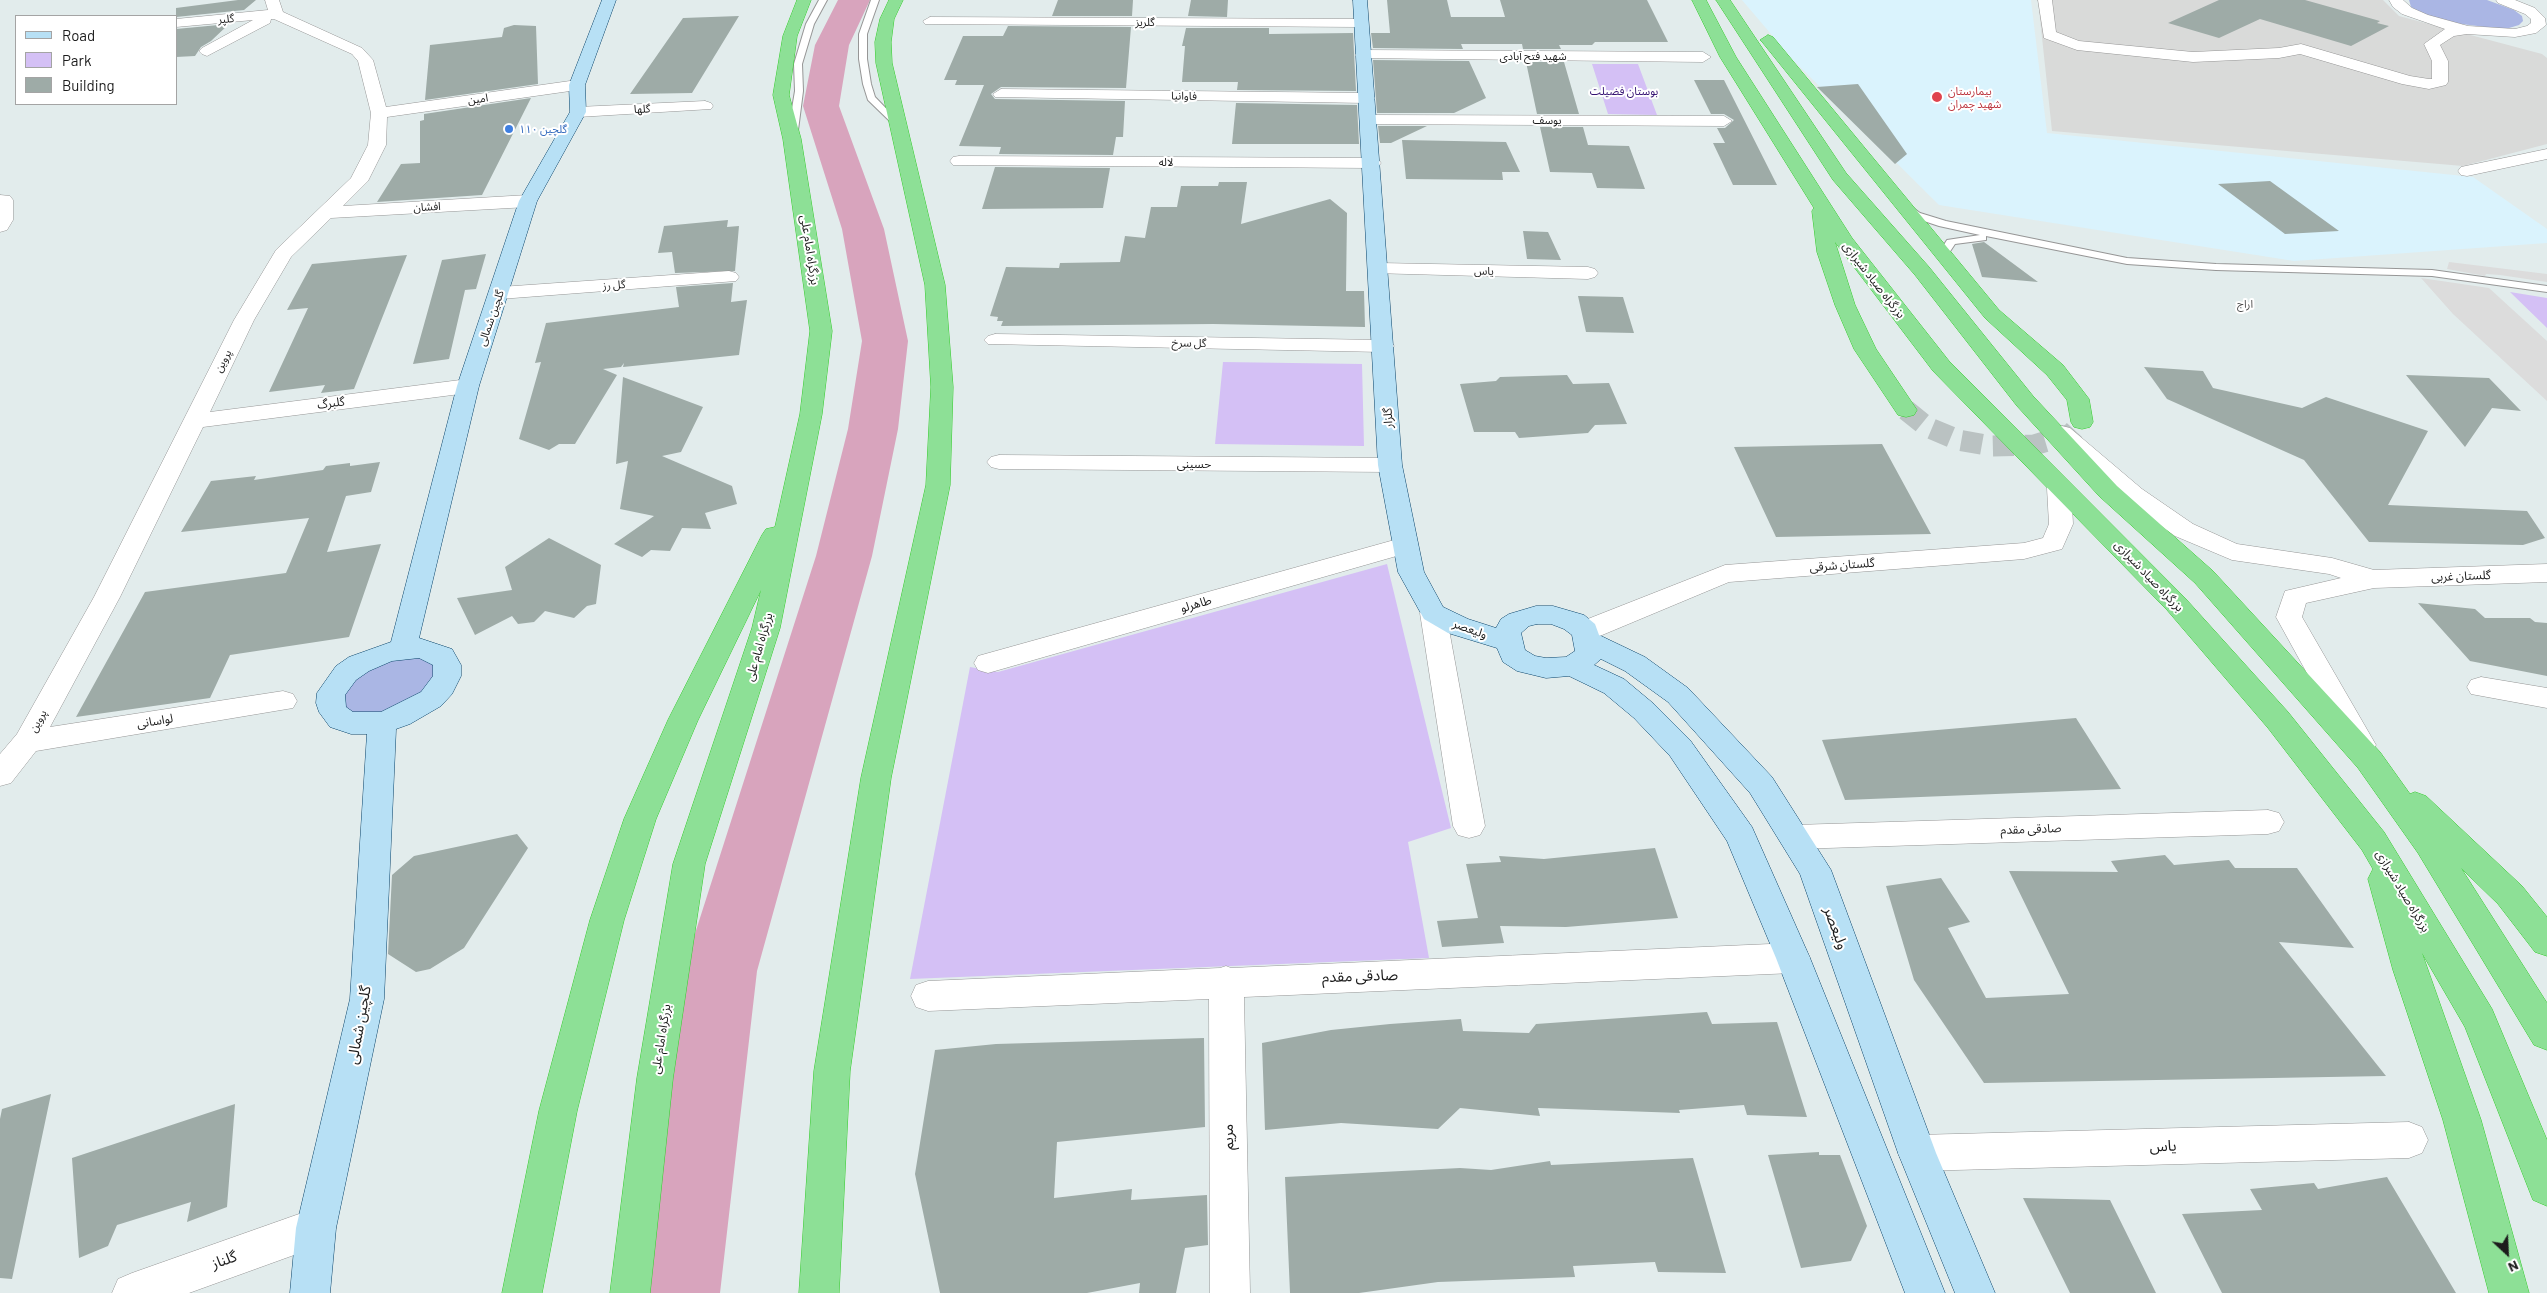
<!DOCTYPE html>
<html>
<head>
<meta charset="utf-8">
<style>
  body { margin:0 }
  #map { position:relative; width:2547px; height:1293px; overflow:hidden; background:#e2ecec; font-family:Barlow,sans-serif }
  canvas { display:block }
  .legend { position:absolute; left:15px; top:15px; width:162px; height:90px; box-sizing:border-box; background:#fff; border:1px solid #a4a4a4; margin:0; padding:6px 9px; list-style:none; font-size:15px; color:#1c1c1c }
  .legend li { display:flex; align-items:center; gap:10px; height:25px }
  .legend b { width:25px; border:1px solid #a4a4a4 }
  .north { position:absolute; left:2482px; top:1228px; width:50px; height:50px; -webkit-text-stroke:4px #fff; paint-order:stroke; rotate:155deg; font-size:14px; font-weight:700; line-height:20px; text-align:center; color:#1c1c1c }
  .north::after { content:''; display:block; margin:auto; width:18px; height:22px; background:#1c1c1c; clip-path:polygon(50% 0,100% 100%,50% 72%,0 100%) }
</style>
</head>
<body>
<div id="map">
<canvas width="2547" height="1293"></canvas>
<ul class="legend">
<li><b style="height:6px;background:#b7e0f5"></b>Road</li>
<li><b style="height:14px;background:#d4c0f5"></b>Park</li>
<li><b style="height:14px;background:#9eaba7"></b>Building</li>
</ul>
<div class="north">N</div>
</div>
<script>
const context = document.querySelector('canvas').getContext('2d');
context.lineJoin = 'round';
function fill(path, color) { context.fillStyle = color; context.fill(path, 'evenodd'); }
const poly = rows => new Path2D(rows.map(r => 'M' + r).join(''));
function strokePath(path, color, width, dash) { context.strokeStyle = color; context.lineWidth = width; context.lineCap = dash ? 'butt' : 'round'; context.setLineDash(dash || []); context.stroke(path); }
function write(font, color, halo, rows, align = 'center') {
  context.font = font + ' Barlow,"Noto Sans Arabic",sans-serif'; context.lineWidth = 4; context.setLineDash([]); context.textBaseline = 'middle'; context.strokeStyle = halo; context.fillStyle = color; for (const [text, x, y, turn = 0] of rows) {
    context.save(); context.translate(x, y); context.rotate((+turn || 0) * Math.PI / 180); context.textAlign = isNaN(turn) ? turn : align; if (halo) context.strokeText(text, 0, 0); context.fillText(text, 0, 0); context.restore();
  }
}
fill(poly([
  [2038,0,2383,0,2399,16,2542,54,2547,58,2547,144,2463,166,2052,131]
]), '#d9dad9');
fill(poly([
  [1742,0,2031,0,2047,133,2473,177,2547,229,2547,243,2294,261,1939,205,1794,61]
]), '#daf3fd');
fill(poly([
  [2409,0,2487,0,2514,10,2522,16,2523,21,2519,25,2509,28,2493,28,2454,23,2421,13,2411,7],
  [419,655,435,666,437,674,416,702,368,717,344,710,342,691,376,661]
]), '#aab6e4');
fill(poly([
  [1592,64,1638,64,1657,115,1608,114],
  [2510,292,2547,298,2547,328],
  [1223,362,1362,364,1364,446,1215,444],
  [1387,564,1451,828,1408,842,1429,958,910,979,970,667,998,672]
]), '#d4c0f5');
fill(poly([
  [2449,262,2547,274,2547,282,2500,275,2486,274,2485,276,2447,269],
  [2421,278,2489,288,2547,341,2547,401,2453,314]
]), '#dcdcdc');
fill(poly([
  [838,0,870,0,849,45,839,106,884,229,908,341,898,429,872,556,757,971,720,1293,632,1293,683,971,816,556,848,429,862,341,842,229,803,106,815,45,838,0]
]), '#d8a4bd');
fill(poly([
  [238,0,256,0,244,10,176,17,176,8],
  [1058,0,1133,0,1132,16,1052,16],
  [1191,0,1228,0,1227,17,1188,16],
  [1387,0,1447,0,1451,17,1505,17,1500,0,1647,0,1668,42,1595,42,1592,45,1559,45,1561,49,1523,49,1522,44,1461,44,1463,49,1373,48,1371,33,1390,33],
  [2219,0,2305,0,2380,21,2377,23,2389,26,2351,46,2260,19,2219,38,2168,23],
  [739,16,692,93,630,94,683,18],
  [229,24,211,41,201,47,195,56,176,57,176,29],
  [514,25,536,26,538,84,425,100,430,45,502,37,504,28],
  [1008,26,1131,27,1126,88,1001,87,991,94,995,99,1125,101,1123,137,1116,137,1113,155,999,154,1001,147,959,146,984,85,955,85,957,80,944,80,963,36,1003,36],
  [1186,28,1269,28,1269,34,1353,33,1356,91,1237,90,1238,82,1182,82,1185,46,1182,46],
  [1373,60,1469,61,1486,98,1454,113,1377,113],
  [1526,62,1564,62,1579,114,1537,114],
  [1694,80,1724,80,1777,185,1733,185,1713,143,1725,143,1717,128,1725,128,1734,120,1724,114,1711,114],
  [1858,84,1907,154,1895,164,1817,87],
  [531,98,482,195,377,202,401,164,420,163,420,121,424,120,424,114],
  [1236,103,1357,105,1359,144,1232,144],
  [1378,126,1427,126,1391,143,1380,143],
  [1540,127,1583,127,1588,145,1629,146,1645,189,1597,188,1592,173,1550,172],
  [1402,140,1506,142,1520,172,1502,172,1503,180,1406,179],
  [995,167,1110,168,1103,208,982,209],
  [2270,181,2339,231,2285,234,2218,184],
  [1219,182,1247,182,1241,224,1330,199,1347,213,1346,291,1364,291,1365,327,1213,324,1001,326,1003,321,997,321,998,317,990,316,1006,267,1059,268,1060,263,1120,262,1125,236,1145,238,1151,207,1177,207,1181,186,1218,186],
  [728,220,727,227,739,226,735,271,675,273,672,252,658,253,664,226],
  [1523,231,1548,232,1561,260,1527,259],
  [1984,242,2038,282,1982,277,1972,244],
  [486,254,476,289,465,290,449,359,413,364,442,260],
  [407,255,354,389,321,393,325,385,269,392,308,308,287,310,312,264],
  [733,283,731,302,747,300,739,355,623,367,624,363,621,367,603,369,617,375,575,444,559,444,549,450,519,439,541,362,535,363,546,323,679,307,676,287],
  [1578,296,1623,297,1634,333,1586,332],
  [2144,367,2203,371,2213,388,2302,408,2326,397,2428,431,2388,505,2527,511,2545,538,2523,545,2369,542,2304,460,2167,399],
  [1567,375,1573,384,1609,383,1627,424,1595,425,1588,433,1519,438,1515,432,1474,432,1460,384,1496,381,1500,377],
  [2406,375,2489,378,2521,411,2492,408,2465,447],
  [623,377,703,407,681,452,662,456,732,486,737,504,705,513,711,529,682,528,670,551,651,550,642,557,614,544,654,516,620,509,628,461,616,464],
  [1882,444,1931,534,1776,537,1734,447],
  [380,462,371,492,346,496,327,552,381,544,349,637,230,655,210,698,76,717,145,592,286,573,309,518,181,532,211,481,256,476,254,480,323,470,326,466,350,463,350,466],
  [549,538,601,565,596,604,587,606,574,618,545,611,534,622,518,624,512,616,475,635,457,598,512,590,505,567],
  [2418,603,2475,609,2485,618,2530,618,2535,622,2547,623,2547,676,2470,661],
  [2076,718,2121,789,1845,800,1822,740],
  [517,834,528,848,464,948,430,969,416,972,388,954,392,875,414,856],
  [1655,848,1678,918,1566,927,1500,926,1504,943,1442,947,1437,921,1478,918,1466,864,1501,862,1499,856,1544,859],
  [2165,855,2174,865,2229,860,2235,868,2297,868,2354,948,2279,942,2386,1076,1984,1083,1914,980,1886,886,1941,878,1970,922,1948,928,1986,998,2069,994,2009,871,2118,872,2111,861],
  [1707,1012,1712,1024,1777,1022,1807,1117,1747,1115,1744,1105,1679,1110,1680,1113,1538,1108,1540,1116,1460,1108,1438,1129,1341,1123,1265,1130,1262,1043,1331,1030,1390,1024,1461,1019,1463,1031,1529,1033,1536,1024],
  [1204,1038,1205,1127,1057,1142,1054,1198,1132,1189,1131,1200,1207,1195,1208,1245,1185,1248,1176,1293,1139,1293,1140,1283,1087,1293,940,1293,915,1174,935,1050,996,1044],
  [51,1094,12,1279,0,1278,0,1119,2,1109],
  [235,1104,227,1207,187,1222,191,1202,117,1225,108,1246,79,1258,72,1158],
  [1819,1152,1819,1155,1840,1155,1867,1226,1851,1261,1801,1268,1768,1155],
  [1693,1158,1726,1273,1658,1272,1655,1262,1573,1266,1575,1277,1438,1282,1359,1293,1290,1293,1285,1177,1460,1168,1491,1170,1550,1161,1551,1165],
  [2387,1177,2456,1293,2222,1293,2182,1214,2262,1210,2250,1189,2314,1183,2318,1189],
  [2023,1198,2110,1200,2156,1293,2070,1293]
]), '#9eaba7');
strokePath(poly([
  [1906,410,1927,427,1958,440,1992,446,2034,445,2071,434,2082,422]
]), '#bac2c2', 21, [21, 11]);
const lane = poly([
  [819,0,827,0,814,24,802,64,803,91,797,138,792,141,787,138,795,91,794,64,806,24,819,0],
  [871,0,879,0,867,34,867,59,871,84,875,97,906,129,901,132,868,100,863,84,859,59,859,34,871,0],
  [1901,205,1909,205,1920,213,1946,221,2127,258,2216,264,2432,270,2547,286,2547,292,2432,276,2216,270,2127,264,1986,236,1986,240,1955,244,1947,256,1943,257,1938,254,1947,240,1980,235,1939,226,1912,217,1901,209,1901,205]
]);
const street = poly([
  [265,0,279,0,283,12,362,48,373,60,386,107,577,80,585,85,577,90,387,117,386,145,368,181,343,206,528,195,534,197,537,201,534,205,528,207,331,218,291,257,254,320,210,412,468,379,476,381,479,386,476,391,468,393,203,427,120,597,50,727,283,691,293,694,297,701,293,708,36,751,11,783,0,786,0,754,17,734,94,597,234,320,276,250,351,178,368,145,371,113,358,61,352,54,274,19,271,19,270,23,207,56,202,54,199,51,202,48,253,20,176,27,176,19,268,10,265,0],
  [2038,0,2052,0,2056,32,2079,41,2193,52,2279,48,2301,44,2410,76,2429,79,2432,79,2432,61,2424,44,2445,29,2402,14,2393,7,2389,0,2403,0,2412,8,2428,15,2468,26,2515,29,2527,26,2531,23,2531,19,2525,14,2498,3,2496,0,2515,0,2535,8,2545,18,2546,25,2536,33,2515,37,2467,34,2454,36,2440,45,2448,61,2448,82,2446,85,2429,89,2402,84,2300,54,2279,58,2193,62,2077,50,2044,38,2038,0],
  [930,17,1360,19,1367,23,1360,27,925,24,923,21,930,17],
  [1363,50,1703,52,1711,57,1703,62,1358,58,1355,55,1358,52,1363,50],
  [1001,89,1367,93,1375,98,1367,103,995,97,993,94,1001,89],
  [705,101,711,103,713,106,711,109,578,117,570,112,578,107,705,101],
  [1369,115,1724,116,1732,121,1724,126,1363,124,1361,120,1363,116,1369,115],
  [2547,149,2547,159,2467,176,2461,175,2458,171,2461,167,2547,149],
  [959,156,1372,158,1378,159,1381,163,1378,167,1372,168,953,165,950,161,953,157,959,156],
  [0,195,10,196,13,200,13,220,7,230,0,232,0,195],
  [1379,263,1588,267,1595,269,1598,273,1595,277,1588,279,1372,273,1369,269,1372,265,1379,263],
  [729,271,736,273,739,277,736,281,500,299,493,297,490,293,493,289,500,287,729,271],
  [995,334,1383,340,1391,341,1394,346,1391,351,1383,352,988,344,984,340,988,336,995,334],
  [2062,426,2070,428,2142,489,2193,524,2237,544,2332,558,2374,570,2547,564,2547,582,2374,588,2306,603,2302,617,2376,745,2371,753,2361,756,2351,753,2276,617,2285,591,2341,578,2329,574,2232,560,2175,536,2124,499,2054,438,2050,433,2054,428,2062,426],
  [999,455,1390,458,1398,460,1402,465,1398,470,1390,472,999,469,991,467,987,462,991,457,999,455],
  [2059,481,2068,483,2071,488,2073,524,2062,549,2024,559,1729,582,1595,638,1585,640,1575,638,1571,631,1575,624,1725,565,2024,543,2043,538,2049,524,2047,488,2050,483,2059,481],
  [1405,537,1414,539,1418,545,1414,551,988,673,978,670,974,663,978,656,1405,537],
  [1433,604,1442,607,1446,613,1485,826,1480,835,1469,838,1458,835,1453,826,1420,613,1424,607,1433,604],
  [2481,677,2547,688,2547,708,2471,694,2467,687,2471,680,2481,677],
  [2268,810,2279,813,2284,822,2279,831,2268,834,1795,849,1784,846,1779,837,1784,828,1795,825,2268,810],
  [1793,943,1805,948,1810,958,1805,968,1793,973,1244,997,1250,1293,1210,1293,1209,999,928,1011,916,1007,911,996,916,985,928,981,1220,968,1226,966,1231,968,1793,943],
  [2409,1122,2422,1127,2428,1140,2422,1153,2409,1158,1917,1171,1904,1166,1898,1153,1904,1140,1917,1135,2409,1122],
  [316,1208,330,1214,336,1228,330,1242,189,1293,112,1293,118,1279,132,1273,316,1208]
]);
const secondary = poly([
  [602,0,616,0,585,85,586,112,537,201,479,386,419,638,452,649,461,665,461,676,452,694,441,706,410,724,396,729,384,999,336,1228,330,1293,290,1293,296,1228,350,999,367,734,351,734,330,727,319,712,316,703,317,693,336,666,349,657,391,642,457,386,519,201,570,112,569,85,602,0],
  [419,658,433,665,433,676,421,692,381,712,353,712,346,707,345,695,356,680,369,671,392,661,419,658],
  [1353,0,1367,0,1402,465,1424,572,1443,607,1468,619,1496,628,1501,619,1509,614,1536,606,1553,606,1584,615,1595,624,1599,635,1645,657,1688,688,1772,777,1831,870,1936,1153,1995,1293,1955,1293,1898,1153,1800,874,1750,793,1668,702,1625,671,1601,659,1594,665,1624,679,1654,704,1690,740,1752,827,1810,958,1945,1293,1905,1293,1776,958,1727,841,1670,756,1634,718,1604,693,1569,676,1546,678,1517,671,1503,662,1497,648,1448,633,1424,619,1398,572,1378,465,1353,0],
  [1537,624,1551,624,1564,629,1572,635,1575,651,1566,657,1546,658,1535,656,1525,650,1521,633,1529,626,1537,624]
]);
const highway = poly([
  [797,0,811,0,797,36,789,95,801,139,832,331,822,414,780,628,705,864,673,1078,650,1293,610,1293,637,1078,673,864,752,628,761,590,698,720,656,819,624,920,577,1111,542,1293,502,1293,539,1111,590,920,624,819,668,720,762,535,766,529,775,527,800,414,810,331,783,139,773,95,783,36,797,0],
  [889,0,903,0,894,19,891,42,892,63,945,285,953,387,950,485,891,778,850,1071,839,1293,799,1293,814,1071,861,778,926,485,931,387,925,285,876,63,875,42,880,19,889,0],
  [1692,0,1706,0,1736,57,1852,238,1949,361,2185,598,2288,712,2384,832,2492,1009,2547,1140,2547,1206,2533,1200,2465,1027,2422,953,2481,1120,2529,1293,2489,1293,2443,1120,2393,970,2368,879,2373,869,2362,850,2268,728,2167,610,1933,371,1835,242,1855,305,1876,349,1917,410,1914,415,1906,417,1898,415,1854,349,1835,305,1817,252,1812,211,1814,208,1720,57,1692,0],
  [1716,0,1730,0,1846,173,1929,267,2033,396,2117,486,2213,571,2380,752,2410,794,2415,792,2426,796,2522,886,2547,917,2547,956,2535,952,2498,904,2461,868,2547,1003,2547,1050,2534,1045,2418,853,2358,768,2195,583,2099,496,2017,406,1915,275,1833,180,1716,0],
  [1768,35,1773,37,1999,310,2063,365,2089,399,2093,422,2090,427,2082,429,2074,427,2071,422,2067,400,2047,375,1985,318,1763,43,1760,40,1768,35]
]);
strokePath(lane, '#969696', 2);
strokePath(street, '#969696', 1);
strokePath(secondary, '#0b446a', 1);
strokePath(highway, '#36cb2e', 1);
fill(lane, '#fff');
fill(street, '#fff');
fill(secondary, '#b7e0f5');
fill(highway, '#8de096');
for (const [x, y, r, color] of [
  [1937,97,6,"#e0444e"],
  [509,129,5,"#3f7fe0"]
]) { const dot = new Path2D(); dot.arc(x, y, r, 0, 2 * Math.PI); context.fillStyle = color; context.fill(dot); strokePath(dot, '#fff', 2); }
write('11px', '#1c1c1c', '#fff', [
  ["گلپر",226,19,-5],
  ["گلریز",1145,22],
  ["شهید فتح آبادی",1533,56],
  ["فاوانیا",1184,96,1],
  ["امین",478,99,-8],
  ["گلها",642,109,-3],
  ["یوسف",1547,120],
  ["لاله",1166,162],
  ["افشان",427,207,-3],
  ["یاس",1484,271,1],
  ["گل رز",614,285,-4],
  ["گلچین شمالی",491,318,-71],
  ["گل سرخ",1189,343,1],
  ["پروین",223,361,-63],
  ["پروین",38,721,-61]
]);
write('11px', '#351272', '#fff', [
  ["بوستان فضیلت",1624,91]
]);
write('11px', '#be3a42', '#fff', [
  ["بیمارستان",1948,91],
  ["شهید چمران",1948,104]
], 'left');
write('11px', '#366cbe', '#fff', [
  ["گلچین ۱۱۰",519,129]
], 'left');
write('11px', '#4f4f4f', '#fff', [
  ["اراج",2245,304]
]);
write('12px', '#1c1c1c', '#fff', [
  ["بزرگراه امام علی",810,250,81],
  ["بزرگراه صیاد شیرازی",1874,280,52],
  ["گلبرگ",331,403,-7],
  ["گلزار",1388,418,-93],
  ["حسینی",1194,464],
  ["گلستان شرقی",1842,565,-4],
  ["بزرگراه صیاد شیرازی",2149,576,46],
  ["گلستان غربی",2461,576,-2],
  ["طاهرلو",1196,604,-16],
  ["ولیعصر",1470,629,20],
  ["بزرگراه امام علی",759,647,-74],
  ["لواسانی",155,721,-9],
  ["صادقی مقدم",2031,829,-2],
  ["بزرگراه صیاد شیرازی",2403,891,59],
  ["بزرگراه امام علی",661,1039,-81]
]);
write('15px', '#1c1c1c', '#fff', [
  ["ولیعصر",1836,928,70],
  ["صادقی مقدم",1360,976,-2],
  ["گلچین شمالی",359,1025,-80],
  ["مریم",1228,1137,-91],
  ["یاس",2163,1146,-2],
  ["گلناز",224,1260,-19]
]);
</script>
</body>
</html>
